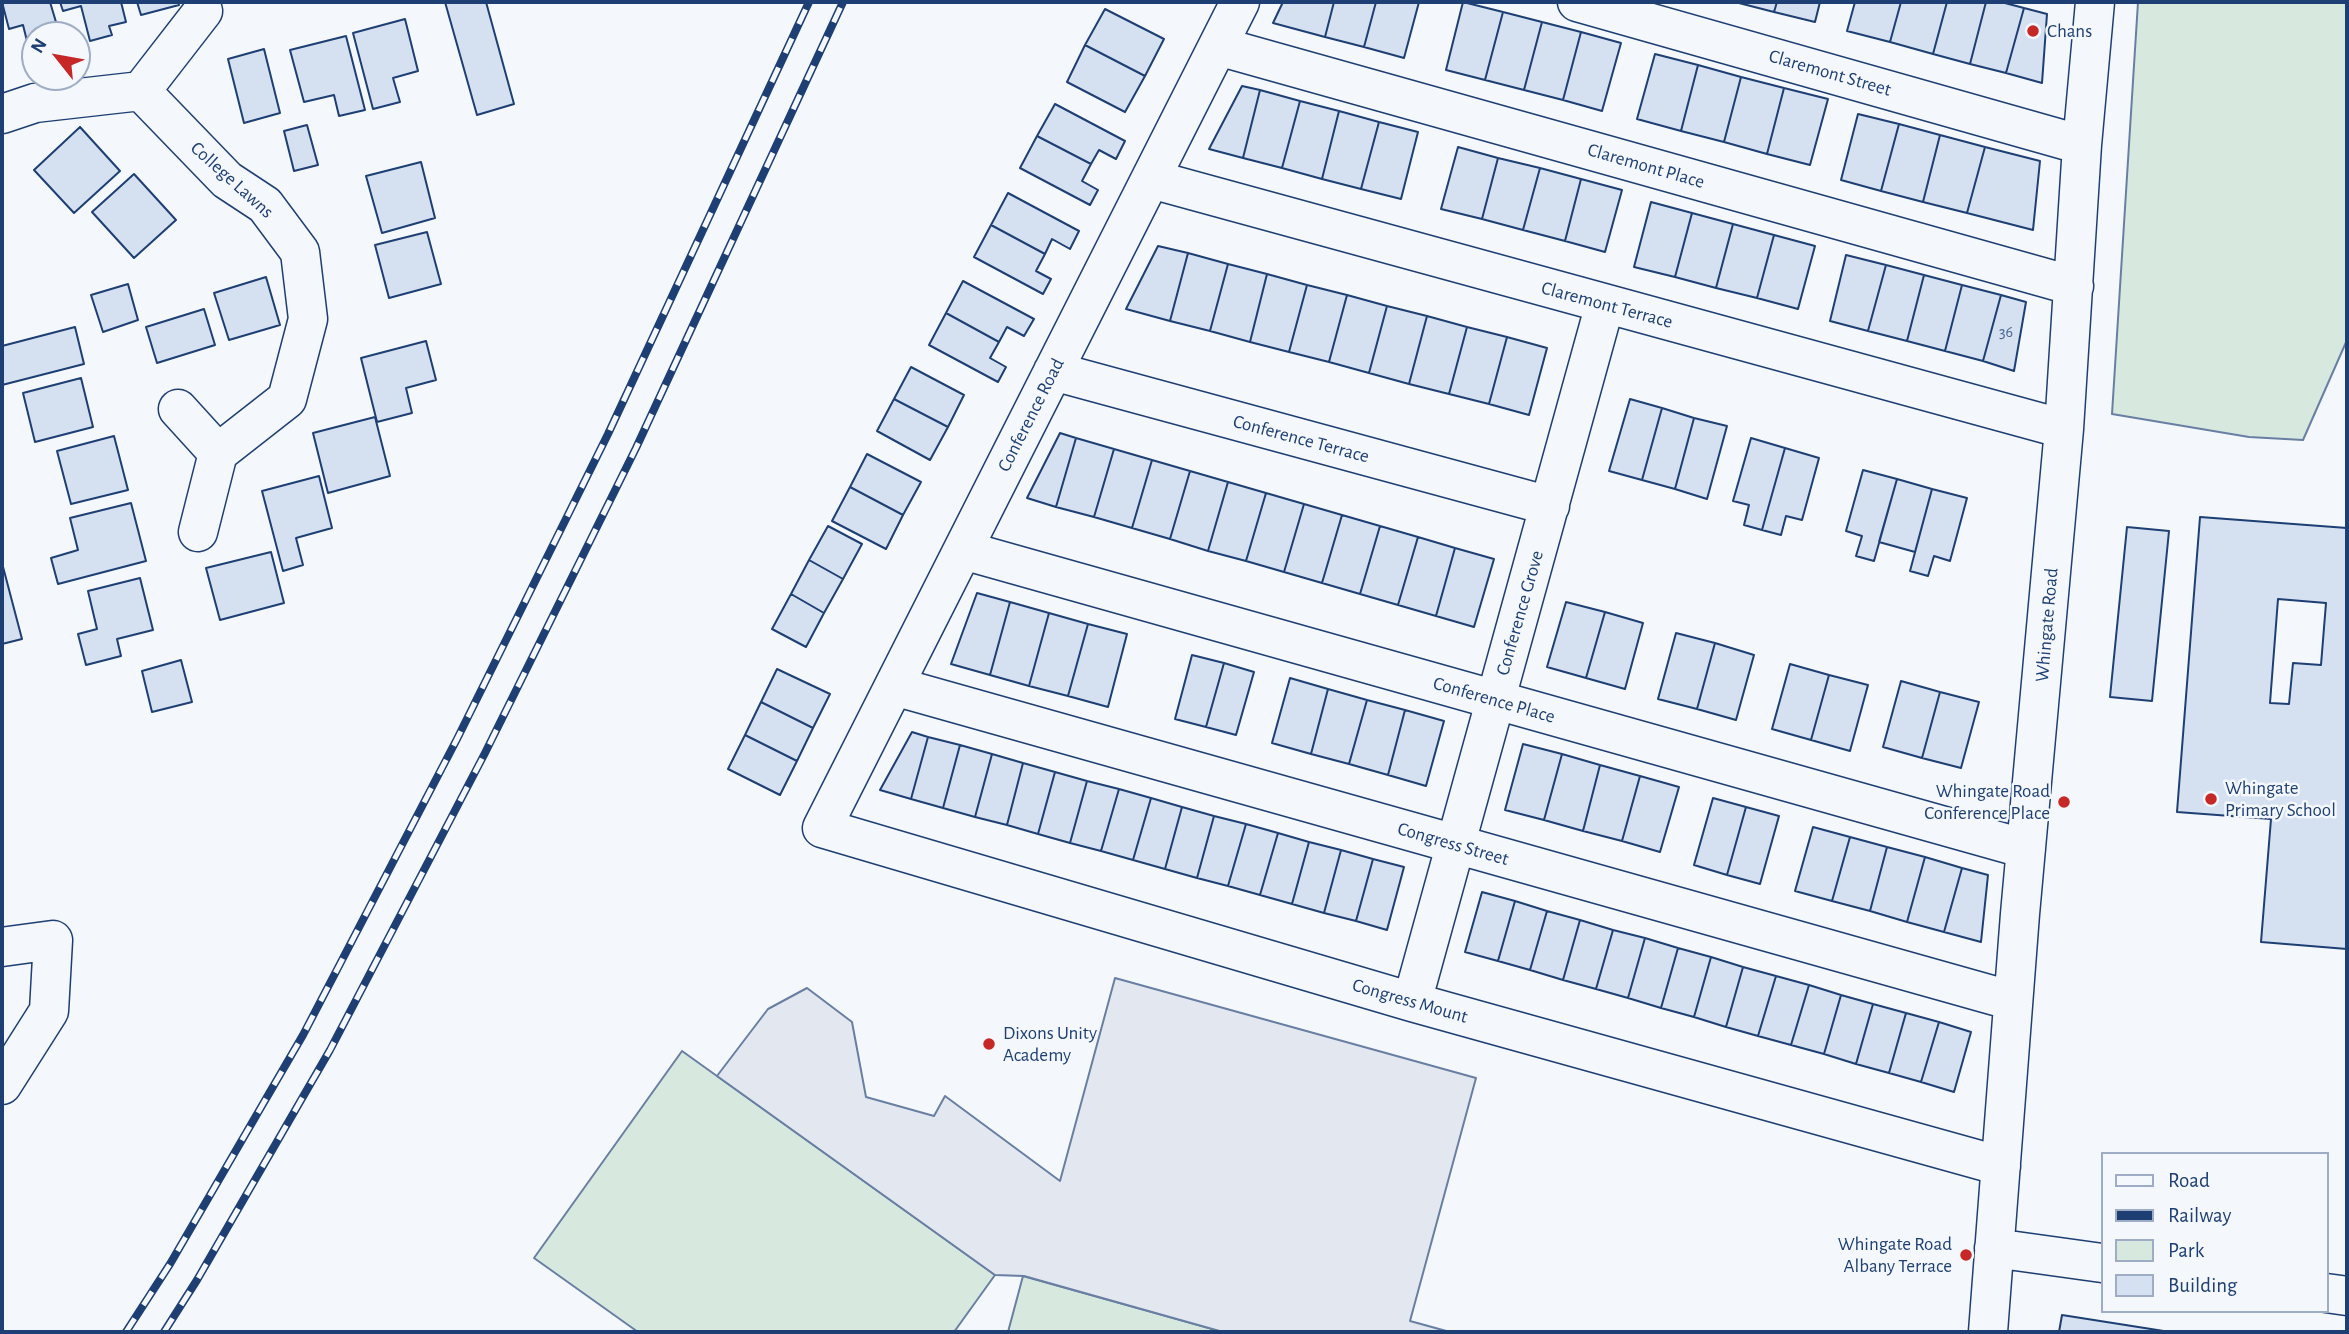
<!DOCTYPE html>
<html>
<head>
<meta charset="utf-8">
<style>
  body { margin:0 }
  #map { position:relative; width:2349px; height:1334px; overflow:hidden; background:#f4f7fb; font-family:"Alegreya Sans",sans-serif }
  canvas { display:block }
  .frame { position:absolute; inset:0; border:4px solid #1d3f73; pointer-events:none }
  .legend { position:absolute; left:2101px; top:1152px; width:228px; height:161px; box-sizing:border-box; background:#f4f7fb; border:2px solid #9eadc5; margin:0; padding:9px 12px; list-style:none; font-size:21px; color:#1d3f73 }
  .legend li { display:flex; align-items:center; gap:14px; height:35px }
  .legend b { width:35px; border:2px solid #9eadc5 }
  .north { position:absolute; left:21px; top:21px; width:70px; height:70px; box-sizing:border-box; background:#f4f7fb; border:2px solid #9eadc5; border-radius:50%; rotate:301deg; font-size:19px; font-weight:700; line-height:28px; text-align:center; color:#1d3f73 }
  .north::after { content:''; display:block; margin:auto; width:24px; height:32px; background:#c62828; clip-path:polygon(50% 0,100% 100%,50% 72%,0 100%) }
</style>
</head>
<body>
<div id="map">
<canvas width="2349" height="1334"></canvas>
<div class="frame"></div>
<ul class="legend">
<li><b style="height:9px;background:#f4f7fb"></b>Road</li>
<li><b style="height:9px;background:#1d3f73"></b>Railway</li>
<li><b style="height:19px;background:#d7e8df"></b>Park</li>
<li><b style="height:19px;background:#d5e0f0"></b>Building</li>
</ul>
<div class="north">N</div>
</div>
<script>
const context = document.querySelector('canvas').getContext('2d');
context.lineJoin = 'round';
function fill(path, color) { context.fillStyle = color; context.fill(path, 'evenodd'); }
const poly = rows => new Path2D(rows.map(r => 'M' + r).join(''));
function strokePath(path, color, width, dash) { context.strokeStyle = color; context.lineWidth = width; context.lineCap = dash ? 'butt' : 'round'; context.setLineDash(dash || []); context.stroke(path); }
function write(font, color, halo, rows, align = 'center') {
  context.font = font + ' "Alegreya Sans",sans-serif'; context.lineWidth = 5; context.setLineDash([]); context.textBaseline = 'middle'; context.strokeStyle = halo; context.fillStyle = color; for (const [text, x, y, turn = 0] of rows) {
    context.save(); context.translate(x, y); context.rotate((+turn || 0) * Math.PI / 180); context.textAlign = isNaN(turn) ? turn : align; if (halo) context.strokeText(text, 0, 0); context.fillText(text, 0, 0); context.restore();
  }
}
const green = poly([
  [2138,2,2347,2,2347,340,2303,440,2249,437,2112,414,2138,2],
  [682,1051,995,1275,954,1332,638,1332,534,1258,682,1051],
  [1023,1276,1223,1332,1008,1332,1023,1276]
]);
fill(green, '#d7e8df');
strokePath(green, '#687fa3', 2);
const parking = poly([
  [1115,978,1476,1078,1410,1321,1450,1332,1223,1332,1024,1276,995,1275,717,1076,768,1009,807,988,852,1022,866,1097,934,1116,945,1096,1060,1181,1115,978]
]);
fill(parking, '#e3e8f0');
strokePath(parking, '#687fa3', 2);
const building = poly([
  [2,2,50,2,59,32,35,35,35,39,27,41,23,25,9,29,2,2],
  [60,2,121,2,126,22,109,26,112,35,90,41,81,6,63,11,60,2],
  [137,2,178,2,179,5,141,15,137,2],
  [445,2,486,2,514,104,477,115,445,2],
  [1283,2,1334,2,1325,37,1273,23,1283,2],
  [1334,2,1376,2,1364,47,1325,37,1334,2],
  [1376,2,1419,2,1404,58,1364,47,1376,2],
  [1463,2,1503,12,1485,80,1446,70,1463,2],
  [1735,2,1777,2,1774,12,1735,2],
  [1777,2,1820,2,1815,22,1774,12,1777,2],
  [1855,2,1901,2,1890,42,1847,31,1855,2],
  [1901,2,1947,2,1933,54,1890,42,1901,2],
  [1947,2,1986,2,1970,64,1933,54,1947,2],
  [1986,2,2001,2,2024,8,2006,73,1970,64,1986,2],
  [2024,8,2047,14,2042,83,2006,73,2024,8],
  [1105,9,1164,39,1145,76,1085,45,1105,9],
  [1503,12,1542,22,1524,90,1485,80,1503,12],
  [405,19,418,71,393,78,400,102,373,109,353,33,405,19],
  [1542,22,1581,32,1563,100,1524,90,1542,22],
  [1581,32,1621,43,1602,111,1563,100,1581,32],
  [346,36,365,110,339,116,334,95,304,102,290,50,346,36],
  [1085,45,1145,76,1125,112,1067,82,1085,45],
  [264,49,280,113,244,123,228,59,264,49],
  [1655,54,1698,65,1681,131,1637,119,1655,54],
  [1698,65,1741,77,1724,142,1681,131,1698,65],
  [1741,77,1784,88,1767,154,1724,142,1741,77],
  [1242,86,1260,90,1243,158,1209,149,1242,86],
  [1784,88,1828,99,1810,165,1767,154,1784,88],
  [1260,90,1300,101,1282,168,1243,158,1260,90],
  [1300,101,1339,111,1322,179,1282,168,1300,101],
  [1055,104,1125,141,1116,159,1099,150,1091,164,1037,136,1055,104],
  [1339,111,1379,122,1361,189,1322,179,1339,111],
  [1858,114,1899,124,1881,191,1841,180,1858,114],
  [1379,122,1418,132,1401,199,1361,189,1379,122],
  [1899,124,1940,135,1923,202,1881,191,1899,124],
  [307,125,318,165,294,171,284,131,307,125],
  [80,127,120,171,74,213,34,170,80,127],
  [1940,135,1985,147,1967,213,1923,202,1940,135],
  [1037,136,1091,164,1082,181,1098,190,1090,205,1020,168,1037,136],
  [1458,147,1498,158,1482,219,1441,209,1458,147],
  [1985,147,2040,161,2033,230,1967,213,1985,147],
  [1498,158,1540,168,1523,230,1482,219,1498,158],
  [421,162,435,218,382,233,366,176,421,162],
  [1540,168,1581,179,1565,241,1523,230,1540,168],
  [134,174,176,220,134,258,92,212,134,174],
  [1581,179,1622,190,1605,252,1565,241,1581,179],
  [1008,193,1079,231,1070,249,1052,239,1045,254,991,225,1008,193],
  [1651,202,1692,213,1675,277,1634,267,1651,202],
  [1692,213,1733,224,1716,288,1675,277,1692,213],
  [1733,224,1774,235,1757,298,1716,288,1733,224],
  [991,225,1045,254,1036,271,1051,279,1043,294,974,257,991,225],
  [427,232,441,284,389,298,375,245,427,232],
  [1774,235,1815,246,1798,309,1757,298,1774,235],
  [1158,246,1188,253,1170,321,1126,309,1158,246],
  [1188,253,1228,264,1210,331,1170,321,1188,253],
  [1846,255,1886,265,1868,331,1830,321,1846,255],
  [1228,264,1267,274,1250,342,1210,331,1228,264],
  [1886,265,1924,275,1907,341,1868,331,1886,265],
  [1267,274,1307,285,1289,352,1250,342,1267,274],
  [1924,275,1962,285,1945,351,1907,341,1924,275],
  [266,277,280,325,229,340,214,293,266,277],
  [963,281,1034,319,1024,336,1007,327,999,342,946,313,963,281],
  [128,284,138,320,103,332,91,295,128,284],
  [1307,285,1347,295,1329,362,1289,352,1307,285],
  [1962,285,2001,295,1983,361,1945,351,1962,285],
  [1347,295,1387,306,1369,373,1329,362,1347,295],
  [2001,295,2026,302,2014,371,1983,361,2001,295],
  [1387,306,1427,316,1409,384,1369,373,1387,306],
  [204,309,215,345,157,363,146,327,204,309],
  [946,313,999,342,990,358,1006,367,998,382,929,345,946,313],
  [1427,316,1467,327,1449,394,1409,384,1427,316],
  [75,327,84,364,2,385,2,346,75,327],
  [1467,327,1507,337,1489,404,1449,394,1467,327],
  [1507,337,1547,348,1529,415,1489,404,1507,337],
  [426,341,436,380,406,388,412,413,377,422,361,358,426,341],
  [911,367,964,395,948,427,894,399,911,367],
  [81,378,93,427,35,442,23,393,81,378],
  [894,399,948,427,930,460,877,431,894,399],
  [1630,399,1662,408,1642,480,1609,471,1630,399],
  [1662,408,1694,418,1675,489,1642,480,1662,408],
  [375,417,390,476,328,493,313,433,375,417],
  [1694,418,1727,426,1707,499,1675,489,1694,418],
  [1060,433,1076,438,1056,507,1027,498,1060,433],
  [114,436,128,490,71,504,57,451,114,436],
  [1076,438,1114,449,1094,517,1056,507,1076,438],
  [1751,438,1785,448,1762,530,1744,525,1749,505,1733,501,1751,438],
  [1785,448,1819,458,1802,520,1786,516,1781,535,1762,530,1785,448],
  [1114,449,1152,460,1132,528,1094,517,1114,449],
  [867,454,921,482,903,515,850,487,867,454],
  [1152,460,1190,471,1170,539,1132,528,1152,460],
  [1863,470,1897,479,1874,561,1856,556,1862,536,1846,531,1863,470],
  [1190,471,1228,482,1208,551,1170,539,1190,471],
  [319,476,332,528,296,538,303,565,283,571,262,491,319,476],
  [1897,479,1932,489,1915,552,1879,542,1897,479],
  [1228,482,1266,493,1246,561,1208,551,1228,482],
  [850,487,903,515,886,549,832,521,850,487],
  [1932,489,1967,498,1950,561,1934,556,1928,576,1910,571,1932,489],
  [1266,493,1304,504,1284,572,1246,561,1266,493],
  [131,503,146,561,58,584,51,558,78,550,70,518,131,503],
  [1304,504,1342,515,1322,583,1284,572,1304,504],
  [1342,515,1380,526,1360,594,1322,583,1342,515],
  [2200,517,2347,528,2347,949,2261,942,2271,819,2177,812,2200,517],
  [2278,599,2326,603,2321,665,2293,663,2289,704,2270,703,2278,599],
  [828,526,862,544,843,579,809,560,828,526],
  [1380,526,1418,537,1398,605,1360,594,1380,526],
  [2127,527,2169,531,2152,701,2110,697,2127,527],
  [1418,537,1455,548,1436,616,1398,605,1418,537],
  [1455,548,1494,559,1474,627,1436,616,1455,548],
  [271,552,284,603,220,620,206,568,271,552],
  [809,560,843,579,824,613,791,594,809,560],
  [2,563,22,639,2,644,2,563],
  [140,578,153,630,117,639,121,656,86,665,78,634,97,629,88,591,140,578],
  [977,593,1010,602,990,675,951,664,977,593],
  [791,594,824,613,806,647,772,629,791,594],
  [1010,602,1049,613,1029,686,990,675,1010,602],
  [1566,602,1605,612,1586,678,1547,667,1566,602],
  [1605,612,1643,623,1625,689,1586,678,1605,612],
  [1049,613,1088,624,1068,696,1029,686,1049,613],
  [1088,624,1127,634,1108,707,1068,696,1088,624],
  [1676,633,1715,643,1697,709,1658,699,1676,633],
  [1715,643,1754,655,1736,720,1697,709,1715,643],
  [1192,655,1224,663,1206,727,1175,719,1192,655],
  [181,660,192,702,152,712,142,671,181,660],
  [1224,663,1254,672,1236,735,1206,727,1224,663],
  [1790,664,1829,675,1811,740,1772,729,1790,664],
  [777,669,830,694,813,728,761,702,777,669],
  [1829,675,1868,685,1850,751,1811,740,1829,675],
  [1290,678,1328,689,1311,754,1272,743,1290,678],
  [1901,681,1940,692,1922,758,1883,747,1901,681],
  [1328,689,1367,700,1349,764,1311,754,1328,689],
  [1940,692,1979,702,1961,768,1922,758,1940,692],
  [1367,700,1405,710,1388,775,1349,764,1367,700],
  [761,702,813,728,797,761,745,735,761,702],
  [1405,710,1444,721,1426,786,1388,775,1405,710],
  [912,732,928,737,911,799,880,790,912,732],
  [745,735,797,761,780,795,728,769,745,735],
  [928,737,960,745,943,808,911,799,928,737],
  [1523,744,1562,754,1544,820,1505,810,1523,744],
  [960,745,992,754,975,817,943,808,960,745],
  [992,754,1023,763,1007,825,975,817,992,754],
  [1562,754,1600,765,1583,831,1544,820,1562,754],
  [1023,763,1055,772,1038,834,1007,825,1023,763],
  [1600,765,1640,776,1622,841,1583,831,1600,765],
  [1055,772,1087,781,1070,843,1038,834,1055,772],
  [1640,776,1679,787,1660,852,1622,841,1640,776],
  [1087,781,1119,789,1101,851,1070,843,1087,781],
  [1119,789,1151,798,1133,860,1101,851,1119,789],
  [1151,798,1182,807,1165,869,1133,860,1151,798],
  [1713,798,1746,807,1727,875,1694,865,1713,798],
  [1182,807,1214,816,1197,878,1165,869,1182,807],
  [1746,807,1779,816,1760,884,1727,875,1746,807],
  [1214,816,1246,824,1228,886,1197,878,1214,816],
  [1246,824,1278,833,1260,895,1228,886,1246,824],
  [1813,827,1850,837,1832,901,1795,891,1813,827],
  [1278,833,1309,842,1292,904,1260,895,1278,833],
  [1850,837,1887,847,1870,911,1832,901,1850,837],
  [1309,842,1341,850,1324,913,1292,904,1309,842],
  [1887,847,1925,857,1907,922,1870,911,1887,847],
  [1341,850,1373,859,1356,921,1324,913,1341,850],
  [1925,857,1962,868,1944,932,1907,922,1925,857],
  [1373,859,1404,867,1387,930,1356,921,1373,859],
  [1962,868,1988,875,1981,942,1944,932,1962,868],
  [1482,892,1515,901,1498,961,1465,952,1482,892],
  [1515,901,1547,911,1530,970,1498,961,1515,901],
  [1547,911,1580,920,1563,980,1530,970,1547,911],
  [1580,920,1613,930,1596,989,1563,980,1580,920],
  [1613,930,1645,938,1628,998,1596,989,1613,930],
  [1645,938,1678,948,1661,1008,1628,998,1645,938],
  [1678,948,1711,957,1694,1017,1661,1008,1678,948],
  [1711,957,1743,967,1726,1027,1694,1017,1711,957],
  [1743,967,1776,976,1758,1036,1726,1027,1743,967],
  [1776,976,1809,985,1791,1045,1758,1036,1776,976],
  [1809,985,1841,995,1824,1054,1791,1045,1809,985],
  [1841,995,1873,1004,1856,1064,1824,1054,1841,995],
  [1873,1004,1906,1013,1889,1073,1856,1064,1873,1004],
  [1906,1013,1939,1022,1921,1082,1889,1073,1906,1013],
  [1939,1022,1971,1032,1954,1092,1921,1082,1939,1022],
  [2062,1315,2170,1332,2059,1332,2062,1315]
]);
fill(building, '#d5e0f0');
strokePath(building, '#1d3f73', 2);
const minor = poly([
  [1240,2,822,828,1412,1002,2001,1166],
  [1577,2,2082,145],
  [1218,46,2074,286],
  [141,91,203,11],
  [2,114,35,103,141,91,227,180,265,205,300,252,308,319,287,399,218,453,198,532],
  [1151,179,2064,429],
  [1053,371,1550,506],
  [178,409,218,453],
  [963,550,2026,849],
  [894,686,2013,1001],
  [2,947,53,940,49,1011,2,1085],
  [1412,1002,1605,304],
  [1994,1248,2102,1263],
  [2326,1293,2347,1296],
  [1988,1332,2020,914,2064,429,2082,145,2095,2]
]);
strokePath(minor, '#1d3f73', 41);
strokePath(minor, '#f4f7fb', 38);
const rail = poly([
  [126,1332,170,1264,303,1035,457,739,608,434,809,2],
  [164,1332,197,1280,330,1050,485,753,636,448,843,2]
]);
strokePath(rail, '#1d3f73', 8);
strokePath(rail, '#f4f7fb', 5, [16]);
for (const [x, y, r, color] of [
  [2033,31,7,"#c62828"],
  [2211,799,7,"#c62828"],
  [2064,802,7,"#c62828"],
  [989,1044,7,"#c62828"],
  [1966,1255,7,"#c62828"]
]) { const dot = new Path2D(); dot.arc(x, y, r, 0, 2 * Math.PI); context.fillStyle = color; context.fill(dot); strokePath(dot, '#f4f7fb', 2.5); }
write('16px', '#4b6792', null, [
  ["36",2006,332]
]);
write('19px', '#1d3f73', '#f4f7fb', [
  ["Chans",2047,31],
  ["Whingate",2225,788],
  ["Primary School",2225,810],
  ["Whingate Road",2050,791,"right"],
  ["Conference Place",2050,813,"right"],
  ["Dixons Unity",1003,1033],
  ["Academy",1003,1055],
  ["Whingate Road",1952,1244,"right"],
  ["Albany Terrace",1952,1266,"right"]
], 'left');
write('19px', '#1d3f73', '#f4f7fb', [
  ["Claremont Street",1830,73,16],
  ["Claremont Place",1646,166,16],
  ["College Lawns",232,180,42],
  ["Claremont Terrace",1607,305,15],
  ["Conference Road",1031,415,-63],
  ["Conference Terrace",1301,439,15],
  ["Conference Grove",1520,613,-74],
  ["Whingate Road",2047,625,-85],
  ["Conference Place",1494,700,16],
  ["Congress Street",1453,844,16],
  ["Congress Mount",1410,1001,16]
]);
</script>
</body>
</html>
